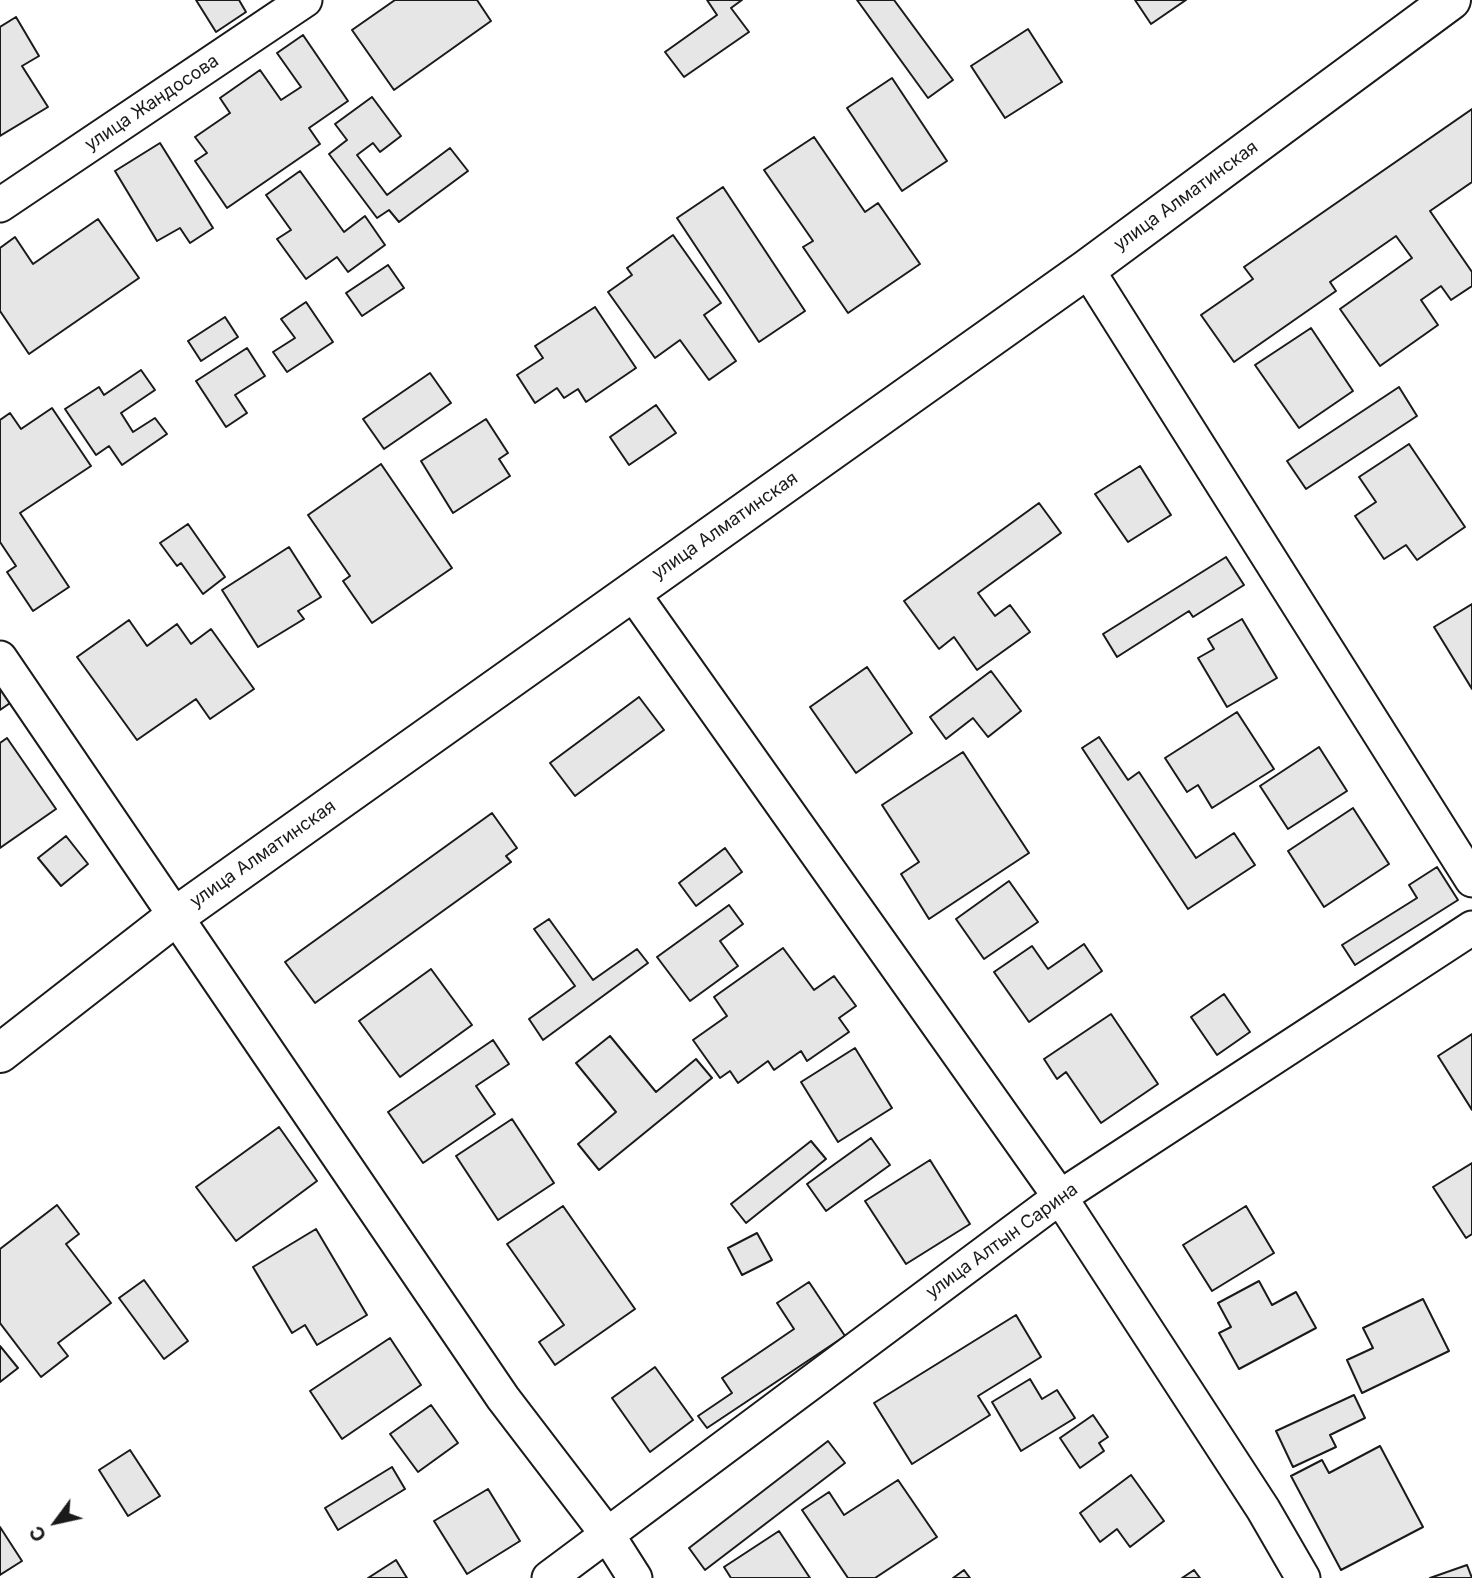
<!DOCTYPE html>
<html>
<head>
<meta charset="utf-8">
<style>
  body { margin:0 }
  #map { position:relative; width:1472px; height:1578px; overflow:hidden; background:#fff; font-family:Inter,sans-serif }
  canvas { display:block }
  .north { position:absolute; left:21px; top:1487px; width:70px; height:70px; -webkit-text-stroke:5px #fff; paint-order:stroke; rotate:237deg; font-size:19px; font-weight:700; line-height:28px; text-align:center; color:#1a1a1a }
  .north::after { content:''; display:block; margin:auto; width:24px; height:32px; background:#1a1a1a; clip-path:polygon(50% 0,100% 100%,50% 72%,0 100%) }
</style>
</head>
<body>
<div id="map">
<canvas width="1472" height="1578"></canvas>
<div class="north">С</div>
</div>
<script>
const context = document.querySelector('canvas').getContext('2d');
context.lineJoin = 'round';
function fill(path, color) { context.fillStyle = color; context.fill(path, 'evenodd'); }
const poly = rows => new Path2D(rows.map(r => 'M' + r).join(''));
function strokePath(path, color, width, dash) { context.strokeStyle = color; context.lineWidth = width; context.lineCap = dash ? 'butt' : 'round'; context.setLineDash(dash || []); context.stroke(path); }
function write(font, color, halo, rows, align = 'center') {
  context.font = font + ' Inter,sans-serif'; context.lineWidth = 5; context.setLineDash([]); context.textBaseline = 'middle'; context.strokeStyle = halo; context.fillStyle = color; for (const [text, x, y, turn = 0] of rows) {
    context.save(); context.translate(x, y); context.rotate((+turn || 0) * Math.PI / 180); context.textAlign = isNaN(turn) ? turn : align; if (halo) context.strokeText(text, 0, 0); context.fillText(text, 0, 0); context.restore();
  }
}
const building = poly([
  [196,0,239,0,246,12,216,32,196,0],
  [395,0,477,0,491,21,394,90,352,30,395,0],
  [707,0,742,0,731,8,749,32,684,77,665,52,717,15,707,0],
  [857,0,894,0,953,80,928,98,857,0],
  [1135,0,1186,0,1151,24,1135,0],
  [16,17,39,56,22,66,48,107,0,136,0,27,16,17],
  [1028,29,1062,82,1005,118,971,66,1028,29],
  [303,35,348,101,309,128,320,144,227,208,195,161,207,153,195,137,230,113,220,98,260,70,281,100,301,87,277,53,303,35],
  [892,78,947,161,902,191,847,108,892,78],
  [372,97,401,136,380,152,373,143,357,155,387,195,450,148,468,171,399,222,389,210,377,218,329,154,347,140,335,124,372,97],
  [1472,109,1472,182,1430,211,1472,272,1472,286,1451,300,1441,286,1421,300,1438,325,1380,366,1340,309,1412,258,1396,236,1330,282,1336,291,1234,362,1201,315,1253,279,1244,267,1472,109],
  [814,137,865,212,878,203,920,264,848,313,803,247,813,241,764,170,814,137],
  [160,143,213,228,190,243,180,228,157,241,115,171,160,143],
  [300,171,344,232,365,216,385,245,348,272,337,257,306,279,277,239,291,230,266,195,300,171],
  [723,187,805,311,759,342,677,218,723,187],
  [98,219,139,278,29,354,0,311,0,248,15,237,33,264,98,219],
  [673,235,721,303,704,315,736,361,709,380,680,340,655,358,608,292,632,275,627,268,673,235],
  [388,265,404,288,362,316,346,293,388,265],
  [306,302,333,342,287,372,273,352,295,338,281,319,306,302],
  [595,307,636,368,586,402,578,389,564,398,557,388,535,403,517,375,543,358,535,346,595,307],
  [225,317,238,337,201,361,188,341,225,317],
  [1311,328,1353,391,1299,428,1255,365,1311,328],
  [247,348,265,376,235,395,247,413,226,427,196,381,247,348],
  [141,370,155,390,121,413,133,432,155,418,167,434,122,465,109,446,96,455,65,409,99,387,104,395,141,370],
  [430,373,451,403,384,449,363,419,430,373],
  [1399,387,1417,416,1306,489,1287,461,1399,387],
  [656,405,676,433,629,465,610,437,656,405],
  [52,408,91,466,20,513,69,587,33,611,7,572,16,566,0,542,0,420,10,413,21,429,52,408],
  [486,419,508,453,499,459,510,476,453,513,421,461,486,419],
  [1409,444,1465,527,1417,560,1406,545,1384,559,1355,516,1376,502,1359,477,1409,444],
  [381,464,452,568,372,623,343,581,350,576,308,515,381,464],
  [1140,466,1171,515,1128,542,1095,494,1140,466],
  [1039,503,1061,533,978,593,995,616,1010,605,1030,632,977,670,954,637,939,649,904,601,1039,503],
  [188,524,225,577,203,594,181,563,177,566,160,543,188,524],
  [289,547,321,597,298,611,304,619,258,647,222,590,289,547],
  [1226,557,1244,585,1193,617,1189,611,1117,657,1103,634,1226,557],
  [1472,604,1472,689,1434,627,1472,604],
  [1242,619,1277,678,1227,707,1198,658,1214,649,1208,639,1242,619],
  [129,620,147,646,177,624,191,644,211,629,254,689,210,719,196,699,137,740,77,657,129,620],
  [867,667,912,733,856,773,810,707,867,667],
  [991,671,1021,711,988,737,973,718,946,739,930,717,991,671],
  [0,676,16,699,0,710,0,676],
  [639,697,664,730,575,796,550,763,639,697],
  [1237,712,1274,769,1212,808,1198,785,1187,792,1165,758,1237,712],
  [1099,737,1128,780,1139,772,1196,858,1234,833,1255,865,1188,909,1082,748,1099,737],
  [7,738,56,809,0,848,0,743,7,738],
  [1319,747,1347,791,1288,829,1260,786,1319,747],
  [963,752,1029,853,929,919,901,874,919,862,882,805,963,752],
  [1353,808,1389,864,1324,907,1288,851,1353,808],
  [492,813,517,848,506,856,511,862,315,1003,285,962,492,813],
  [66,836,88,864,61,886,38,858,66,836],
  [725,848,742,872,696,906,679,883,725,848],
  [1437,867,1458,900,1355,965,1342,945,1417,898,1409,885,1437,867],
  [1009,881,1038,922,984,959,956,919,1009,881],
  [729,905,743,924,720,941,738,966,690,1001,657,957,729,905],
  [549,919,593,980,637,949,648,963,543,1040,529,1019,575,986,534,929,549,919],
  [1084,944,1102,971,1029,1022,994,972,1032,946,1048,969,1084,944],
  [783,948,814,990,834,976,856,1006,839,1018,849,1032,807,1061,801,1051,774,1070,768,1061,738,1083,730,1071,720,1078,693,1040,727,1016,714,997,783,948],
  [431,969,472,1025,400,1077,359,1021,431,969],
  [1224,994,1250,1032,1217,1055,1191,1017,1224,994],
  [1111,1014,1158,1084,1101,1123,1066,1072,1057,1079,1044,1059,1111,1014],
  [1472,1034,1472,1110,1438,1056,1472,1034],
  [610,1036,656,1092,696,1059,712,1078,599,1170,578,1144,616,1112,576,1063,610,1036],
  [493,1040,509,1064,476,1086,495,1114,423,1163,388,1112,493,1040],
  [855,1048,892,1108,838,1142,801,1082,855,1048],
  [512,1119,554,1183,498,1220,456,1156,512,1119],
  [279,1127,317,1181,236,1241,196,1187,279,1127],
  [871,1138,890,1165,826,1211,807,1184,871,1138],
  [811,1141,826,1159,746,1223,731,1204,811,1141],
  [930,1160,970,1224,906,1264,865,1201,930,1160],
  [1472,1163,1472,1234,1466,1238,1433,1187,1472,1163],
  [57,1205,79,1234,66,1244,111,1303,58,1343,68,1356,41,1377,0,1323,0,1249,57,1205],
  [563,1206,635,1309,555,1365,539,1342,564,1325,507,1244,563,1206],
  [1246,1206,1274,1253,1212,1291,1183,1245,1246,1206],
  [316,1229,367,1315,317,1345,305,1325,292,1333,253,1267,316,1229],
  [757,1233,772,1260,742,1275,728,1248,757,1233],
  [144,1280,188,1341,164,1359,119,1298,144,1280],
  [1259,1281,1272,1305,1296,1292,1316,1328,1239,1369,1219,1333,1231,1327,1218,1303,1259,1281],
  [809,1282,845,1336,707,1428,698,1416,732,1393,722,1378,794,1329,777,1303,809,1282],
  [1423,1299,1449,1351,1362,1393,1347,1360,1373,1348,1363,1328,1423,1299],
  [1016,1315,1041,1357,978,1396,990,1415,912,1464,874,1403,1016,1315],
  [390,1338,421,1385,342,1439,310,1391,390,1338],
  [0,1346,18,1368,0,1382,0,1346],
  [655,1367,693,1420,650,1452,612,1398,655,1367],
  [1030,1379,1042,1399,1057,1390,1075,1418,1021,1451,992,1402,1030,1379],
  [1354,1395,1365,1418,1330,1435,1336,1447,1293,1467,1276,1431,1354,1395],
  [431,1405,458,1443,418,1472,390,1434,431,1405],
  [1093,1415,1108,1437,1099,1443,1104,1451,1080,1468,1060,1438,1093,1415],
  [828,1441,845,1463,705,1570,689,1548,828,1441],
  [1380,1446,1423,1527,1341,1570,1291,1476,1322,1460,1329,1473,1380,1446],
  [130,1450,160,1496,128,1516,99,1470,130,1450],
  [392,1467,405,1489,338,1530,325,1508,392,1467],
  [1131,1475,1164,1521,1130,1547,1117,1529,1100,1542,1080,1513,1131,1475],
  [898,1480,937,1537,875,1578,848,1578,802,1510,829,1492,844,1515,898,1480],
  [488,1489,520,1541,467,1574,434,1521,488,1489],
  [0,1527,22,1561,0,1575,0,1527],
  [779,1531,810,1578,731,1578,724,1567,779,1531],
  [396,1560,407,1578,368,1578,396,1560],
  [1467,1565,1472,1578,1430,1578,1467,1565],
  [964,1570,970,1578,953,1578,964,1570],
  [1194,1570,1200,1578,1182,1578,1194,1570]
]);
fill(building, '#e6e6e6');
strokePath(building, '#1a1a1a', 2);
const minor = poly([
  [0,205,305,0],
  [1087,269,1472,880],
  [632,592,1060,1197,1263,1509,1303,1578],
  [0,658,503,1398,607,1534,635,1578],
  [549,1578,1060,1197,1472,928]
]);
const tertiary = poly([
  [0,1053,176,916,1087,269,1451,0]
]);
strokePath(minor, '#1a1a1a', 37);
strokePath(tertiary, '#1a1a1a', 42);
strokePath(minor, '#fff', 33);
strokePath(tertiary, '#fff', 38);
write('18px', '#1a1a1a', '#fff', [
  ["улица Жандосова",152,103,-34],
  ["улица Алматинская",1186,196,-36],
  ["улица Алматинская",725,526,-35],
  ["улица Алматинская",263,854,-35],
  ["улица Алтын Сарина",1002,1241,-36]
]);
</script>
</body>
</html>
